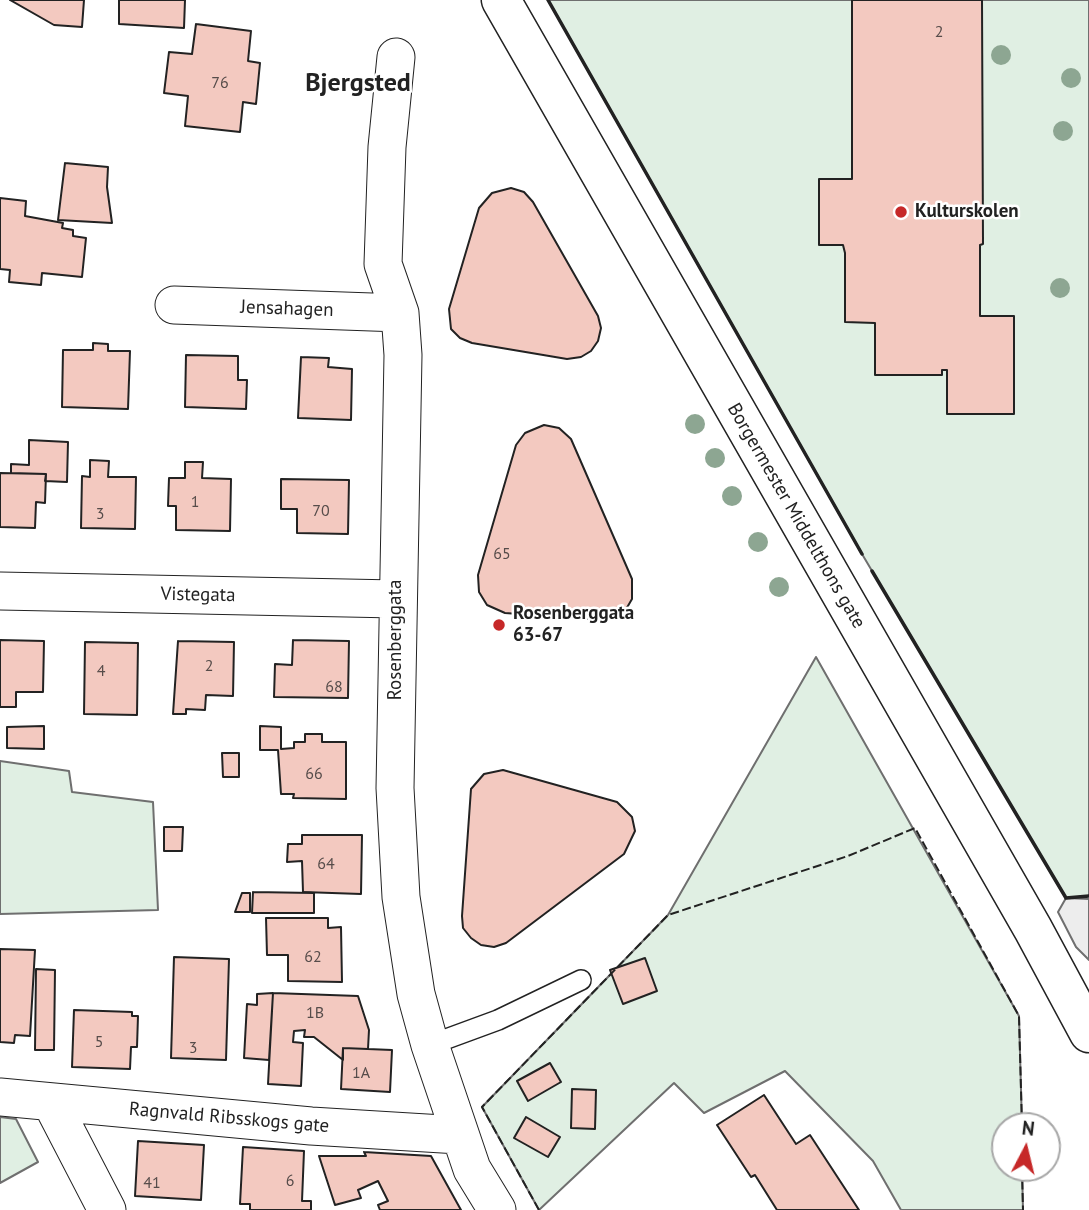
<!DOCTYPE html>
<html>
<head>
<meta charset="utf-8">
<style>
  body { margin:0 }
  #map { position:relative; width:1089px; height:1210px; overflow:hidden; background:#fff; font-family:"PT Sans",sans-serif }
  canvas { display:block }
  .north { position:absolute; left:991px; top:1112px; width:70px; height:70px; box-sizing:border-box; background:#fff; border:2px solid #a7a7a7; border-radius:50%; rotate:7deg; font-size:19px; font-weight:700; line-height:28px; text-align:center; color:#222 }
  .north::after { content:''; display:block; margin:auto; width:24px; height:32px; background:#c62828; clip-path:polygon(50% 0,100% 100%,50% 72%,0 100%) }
</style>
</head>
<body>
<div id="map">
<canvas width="1089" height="1210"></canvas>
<div class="north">N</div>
</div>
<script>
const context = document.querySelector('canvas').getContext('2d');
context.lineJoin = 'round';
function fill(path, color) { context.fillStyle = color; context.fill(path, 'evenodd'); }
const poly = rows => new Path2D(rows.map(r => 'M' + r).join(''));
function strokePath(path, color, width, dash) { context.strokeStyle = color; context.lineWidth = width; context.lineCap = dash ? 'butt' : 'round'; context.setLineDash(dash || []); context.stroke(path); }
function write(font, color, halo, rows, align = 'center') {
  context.font = font + ' "PT Sans",sans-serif'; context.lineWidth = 5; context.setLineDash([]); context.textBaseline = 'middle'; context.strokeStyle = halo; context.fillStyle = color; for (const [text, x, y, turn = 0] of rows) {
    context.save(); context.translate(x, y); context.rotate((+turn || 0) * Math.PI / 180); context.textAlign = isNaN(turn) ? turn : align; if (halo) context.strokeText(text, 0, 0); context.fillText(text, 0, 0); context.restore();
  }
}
const green = poly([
  [548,0,1089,0,1089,896,1066,898,862,554,548,0],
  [816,657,1019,1016,1022,1126,1005,1126,1005,1168,1022,1168,1023,1210,901,1210,873,1161,785,1071,704,1113,674,1083,539,1210,482,1107,668,915,816,657],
  [0,761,69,771,72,792,153,802,158,910,0,914,0,761],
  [0,1117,16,1119,38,1162,0,1183,0,1117]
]);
fill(green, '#e0efe3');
strokePath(green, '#6f6f6f', 2);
const parking = poly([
  [1066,898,1089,899,1089,960,1076,947,1058,912,1066,898]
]);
fill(parking, '#ededed');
strokePath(parking, '#6f6f6f', 2);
const building = poly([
  [10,0,84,0,82,27,54,25,10,0],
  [119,0,185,0,184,28,119,24,119,0],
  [852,0,982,0,983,244,980,245,980,316,1014,316,1014,414,947,414,947,370,942,370,942,375,875,375,875,323,845,322,845,253,843,245,819,245,819,179,852,179,852,0],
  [196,24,251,31,248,61,260,63,256,104,243,102,240,132,185,126,188,96,164,93,169,52,192,54,196,24],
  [65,163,108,167,107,187,112,223,58,220,65,163],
  [511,188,524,192,533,202,598,316,601,328,598,341,591,351,581,357,567,359,472,343,460,338,451,329,449,309,479,208,492,193,511,188],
  [0,198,26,201,25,216,63,223,62,228,73,230,73,236,86,238,82,277,42,273,41,285,9,282,10,270,0,269,0,198],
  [93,343,108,344,108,351,130,351,128,409,62,407,63,350,93,350,93,343],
  [186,355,238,356,238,380,247,380,246,409,185,407,186,355],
  [301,357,329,358,328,367,352,369,351,420,298,418,301,357],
  [544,425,559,428,571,439,632,579,632,599,625,611,614,618,602,620,505,613,487,605,479,592,478,575,516,445,525,433,544,425],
  [29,440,68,442,67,482,45,481,46,474,11,473,11,464,29,465,29,440],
  [90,460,109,461,108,477,136,477,135,529,81,528,82,476,90,477,90,460],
  [185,462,203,462,202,478,231,479,230,531,176,530,176,506,168,506,169,478,185,478,185,462],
  [0,473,46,474,45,503,36,502,35,528,0,527,0,473],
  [281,479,349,480,348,534,297,533,297,509,281,509,281,479],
  [0,640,44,641,43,692,16,692,16,707,0,707,0,640],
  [293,640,349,641,348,698,274,697,275,664,292,665,293,640],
  [178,641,234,642,233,696,206,695,205,710,186,709,186,714,173,714,178,641],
  [85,642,138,643,137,715,84,714,85,642],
  [44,726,44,749,7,748,7,727,44,726],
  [260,726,281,727,281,749,294,748,294,742,305,742,305,734,322,734,322,742,346,742,346,799,293,798,294,794,281,794,278,750,260,750,260,726],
  [222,753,239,753,239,777,223,777,222,753],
  [503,770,617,802,632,817,635,831,624,854,506,943,494,947,481,945,471,938,463,928,462,916,471,789,484,774,503,770],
  [164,827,183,827,182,851,164,851,164,827],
  [302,835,362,835,361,894,303,892,302,861,287,862,288,844,302,844,302,835],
  [253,892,314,893,314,913,252,913,253,892],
  [242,893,250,893,250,912,235,912,242,893],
  [266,918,328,918,328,928,341,927,342,982,288,981,288,955,267,955,266,918],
  [0,949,35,950,30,1036,15,1035,14,1043,0,1042,0,949],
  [174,957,229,959,226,1060,171,1058,174,957],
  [645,958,657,991,623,1004,610,970,645,958],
  [36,969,55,970,54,1050,35,1050,36,969],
  [273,993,358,996,369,1030,368,1049,343,1048,343,1060,314,1037,304,1037,305,1030,294,1031,293,1042,303,1043,301,1086,268,1084,273,993],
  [273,993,269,1060,244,1058,247,1004,257,1005,257,994,273,993],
  [74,1010,132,1012,132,1016,138,1016,137,1047,131,1047,130,1069,72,1067,74,1010],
  [343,1048,392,1050,390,1092,341,1089,343,1048],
  [550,1063,561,1082,528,1101,517,1081,550,1063],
  [572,1089,596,1090,595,1129,571,1128,572,1089],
  [764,1095,796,1144,810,1135,859,1210,777,1210,755,1175,751,1177,717,1125,764,1095],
  [526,1117,560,1137,548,1157,514,1138,526,1117],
  [138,1141,204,1145,201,1200,135,1196,138,1141],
  [243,1147,304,1151,302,1201,311,1201,311,1210,250,1210,250,1204,240,1204,243,1147],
  [364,1152,431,1156,461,1210,380,1210,378,1205,388,1201,378,1181,358,1190,361,1198,335,1205,319,1156,366,1156,364,1152]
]);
fill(building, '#f3c9c0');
strokePath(building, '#222', 2);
const lane = poly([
  [430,1045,498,1020,581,980]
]);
const street = poly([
  [396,57,387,147,383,264,400,313,403,355,395,788,401,897,416,994,430,1045,472,1169,497,1210],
  [174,305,400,313],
  [0,591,396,599],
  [0,1097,311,1126,459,1135],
  [51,1102,107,1210]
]);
const secondary = poly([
  [501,0,1033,929,1089,1033]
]);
strokePath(lane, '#222', 22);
strokePath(street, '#222', 39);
strokePath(secondary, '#222', 41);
strokePath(lane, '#fff', 19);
strokePath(street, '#fff', 37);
strokePath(secondary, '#fff', 38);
strokePath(poly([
  [1022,1168,1023,1210],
  [539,1210,482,1107,668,915,848,856,915,828,1019,1016,1022,1126]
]), '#222', 2, [9, 3.5]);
strokePath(poly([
  [548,0,862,554],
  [872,571,1066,898,1089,896]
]), '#222', 3.5);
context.fillStyle = '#8da692';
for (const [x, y] of [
  [1001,55],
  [1071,78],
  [1063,131],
  [1060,288],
  [695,424],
  [715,458],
  [732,496],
  [758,542],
  [779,587]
]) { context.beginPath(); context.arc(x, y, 10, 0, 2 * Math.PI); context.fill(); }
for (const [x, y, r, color] of [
  [901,212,7,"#c62828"],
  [499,625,7,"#c62828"]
]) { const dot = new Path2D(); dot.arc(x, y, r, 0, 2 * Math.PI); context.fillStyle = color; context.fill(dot); strokePath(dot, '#fff', 2.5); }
write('16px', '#564c4a', null, [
  ["2",939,32],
  ["76",220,83],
  ["1",195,502],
  ["70",321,511],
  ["3",100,514],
  ["65",502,554],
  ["2",209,666],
  ["4",101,671],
  ["68",334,687],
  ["66",314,774],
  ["64",326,864],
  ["62",313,957],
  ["1B",315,1013],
  ["5",99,1042],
  ["3",193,1048],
  ["1A",361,1073],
  ["6",290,1181],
  ["41",152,1183]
]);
write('bold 19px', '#222', '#fff', [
  ["Kulturskolen",915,212],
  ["Rosenberggata",513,614],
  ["63-67",513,636]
], 'left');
write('19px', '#222', '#fff', [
  ["Jensahagen",287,309,2],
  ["Borgermester Middelthons gate",796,516,60],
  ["Vistegata",198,595,1],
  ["Rosenberggata",396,640,-90],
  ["Ragnvald Ribsskogs gate",229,1118,5]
]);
write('bold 26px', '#222', '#fff', [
  ["Bjergsted",358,84]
]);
</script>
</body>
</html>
